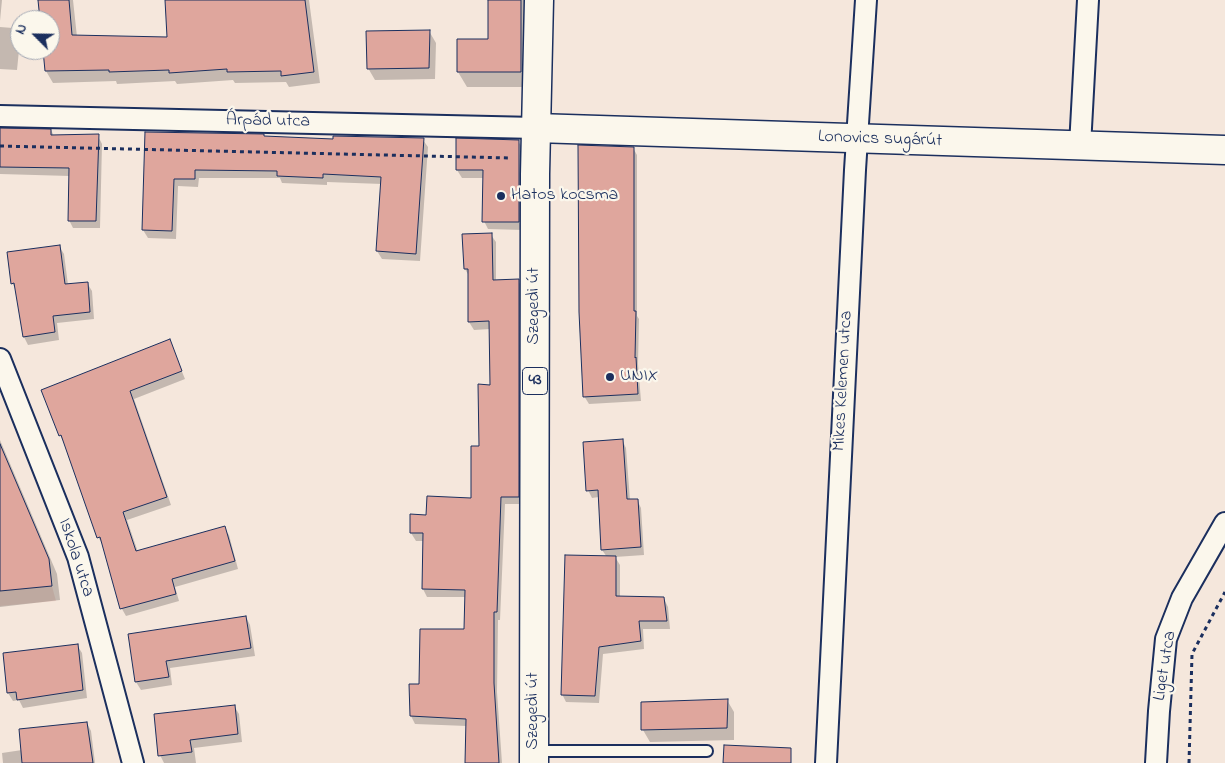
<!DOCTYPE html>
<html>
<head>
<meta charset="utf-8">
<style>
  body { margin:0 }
  #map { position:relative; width:1225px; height:763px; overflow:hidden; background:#f5e7dc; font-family:"Indie Flower",sans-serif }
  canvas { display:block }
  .north { position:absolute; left:10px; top:10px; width:50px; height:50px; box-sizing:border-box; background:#fbf7ec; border:1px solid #a1a7b3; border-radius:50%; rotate:293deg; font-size:14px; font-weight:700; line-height:20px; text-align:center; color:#1b2f5e }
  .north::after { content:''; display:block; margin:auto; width:18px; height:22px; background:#1b2f5e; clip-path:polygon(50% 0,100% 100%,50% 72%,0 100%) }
</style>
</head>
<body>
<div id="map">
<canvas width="1225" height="763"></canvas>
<div class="north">N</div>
</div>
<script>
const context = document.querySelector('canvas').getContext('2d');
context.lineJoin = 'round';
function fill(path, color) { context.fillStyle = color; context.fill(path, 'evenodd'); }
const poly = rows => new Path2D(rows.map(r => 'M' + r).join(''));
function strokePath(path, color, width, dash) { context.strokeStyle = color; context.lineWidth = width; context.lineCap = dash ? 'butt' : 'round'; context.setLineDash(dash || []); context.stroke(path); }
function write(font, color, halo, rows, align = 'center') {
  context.font = font + ' "Indie Flower",sans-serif'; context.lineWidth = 4.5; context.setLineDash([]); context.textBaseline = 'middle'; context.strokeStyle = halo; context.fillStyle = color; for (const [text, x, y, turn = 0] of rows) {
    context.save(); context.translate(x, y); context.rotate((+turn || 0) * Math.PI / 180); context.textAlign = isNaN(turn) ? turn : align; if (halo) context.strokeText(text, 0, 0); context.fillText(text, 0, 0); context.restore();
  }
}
fill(poly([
  [0,444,49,559,52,586,56,601,0,606]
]), '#eed4c9');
fill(poly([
  [0,0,2,0,0,21],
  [40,0,73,0,77,37,168,38,166,0,309,0,320,83,289,87,286,82,235,83,233,80,177,84,175,81,117,84,116,81,53,83,46,71,44,50,50,50,50,20,41,20],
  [489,0,529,0,529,87,467,87,458,72,489,40],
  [0,27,13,28,20,40,17,70,0,69],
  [429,31,436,43,435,79,375,80,368,68],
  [0,129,51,130,54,136,98,136,102,144,100,228,73,228,69,220,70,176,0,174],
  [146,134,334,141,423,140,428,147,420,261,382,259,377,251,382,184,327,182,327,185,282,183,280,178,199,178,198,187,178,186,176,239,148,238,143,230],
  [518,141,523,149,523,230,488,229,484,221,484,178,462,178,457,170],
  [633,148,637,155,637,316,639,319,638,364,641,401,589,404,584,396],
  [491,235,496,242,496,281,518,281,523,288,523,504,505,504,500,620,498,620,497,692,502,763,466,763,467,726,415,724,411,716,420,685,465,630,466,597,427,597,423,589,424,541,416,541,411,533,428,516,472,499,480,447,491,386,490,329,474,330,469,322,469,276,465,269],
  [59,246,64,254,68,285,87,283,92,291,94,319,57,323,59,340,28,345,24,337,17,291,12,283],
  [169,340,185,379,134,399,171,505,127,520,138,552,224,528,229,535,238,569,175,587,179,601,126,616,122,609,103,545,98,537,64,443,60,435],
  [0,440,57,574,60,600,0,607],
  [622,440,626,448,630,500,637,500,641,508,644,555,615,557,620,565,620,597,664,599,668,607,670,629,643,629,644,649,603,654,599,703,566,702,562,694,607,557,602,550,599,497,592,498,588,490],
  [246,617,250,625,255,656,170,668,172,685,141,690,136,682,129,635],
  [77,645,82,653,87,698,23,708,19,700,13,701,8,693,4,654],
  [727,700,734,712,734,740,650,742,643,730,643,703],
  [234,706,239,714,242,742,194,748,196,763,164,763,160,755],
  [87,723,91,731,95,763,3,763,2,753,22,750]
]), '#0003');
const building = poly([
  [38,0,69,0,72,35,167,37,165,0,305,0,314,72,281,76,281,71,227,72,227,69,169,73,169,70,109,72,109,70,45,71,43,50,50,50,50,20,40,20,38,0],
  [488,0,521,0,521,72,457,72,457,39,488,39,488,0],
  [430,30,429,68,367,69,366,31,430,30],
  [0,128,51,129,51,135,99,134,96,221,68,221,69,168,0,167,0,128],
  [145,132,264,134,264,136,333,139,333,136,424,138,416,254,376,251,381,177,323,174,323,178,277,176,277,171,195,170,195,179,174,179,172,231,142,230,145,132],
  [456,138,519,140,519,222,482,222,483,170,456,170,456,138],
  [578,145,634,147,634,311,636,311,635,358,636,357,638,394,583,397,579,312,578,145],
  [492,233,493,280,519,279,519,497,501,497,497,612,494,612,494,683,499,763,465,763,466,719,410,716,409,684,419,684,420,629,464,629,465,590,422,589,423,533,410,533,410,514,426,515,427,496,471,498,471,446,479,446,478,384,490,385,489,321,468,322,468,269,464,269,462,234,492,233],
  [60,245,65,284,88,282,90,312,53,316,55,332,23,337,14,283,11,284,7,252,60,245],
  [170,339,182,371,130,391,167,497,123,512,136,551,225,526,235,561,172,579,176,594,120,609,100,537,97,538,61,435,59,436,41,390,170,339],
  [623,439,627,499,638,499,641,547,601,550,598,490,586,491,583,442,623,439],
  [0,444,49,559,52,586,0,591,0,444],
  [565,555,616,556,616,596,664,597,667,621,639,621,641,641,599,647,595,696,561,695,565,555],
  [246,616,251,648,166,661,169,677,135,682,128,634,246,616],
  [78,644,83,690,17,700,16,692,7,693,3,653,78,644],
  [728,699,727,728,641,730,641,702,728,699],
  [235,705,238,734,190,740,192,752,158,756,154,714,235,705],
  [87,722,93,763,22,763,19,729,87,722],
  [724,745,791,748,791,763,723,763,724,745]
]);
fill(building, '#dfa69d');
strokePath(building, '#1b2f5e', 1);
const lane = poly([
  [535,751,707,751]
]);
const street = poly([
  [0,116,536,128],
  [1080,146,1088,0],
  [0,359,78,557,133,763],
  [826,763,855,170,866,0],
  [1156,763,1159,711,1166,639,1182,598,1225,523]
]);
const secondary = poly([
  [536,128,1225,150]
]);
const primary = poly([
  [534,763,535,174,539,0]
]);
strokePath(lane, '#1b2f5e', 14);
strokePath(street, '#1b2f5e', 24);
strokePath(secondary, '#1b2f5e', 31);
strokePath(primary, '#1b2f5e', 31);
strokePath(poly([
  [0,146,511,158],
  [1189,763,1192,654,1225,592]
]), '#1b2f5e', 3, [4, 4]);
strokePath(lane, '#fbf7ec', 10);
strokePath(street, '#fbf7ec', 20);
strokePath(secondary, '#fbf7ec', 28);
strokePath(primary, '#fbf7ec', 28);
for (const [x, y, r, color] of [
  [501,196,5,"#1b2f5e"],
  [610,377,5,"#1b2f5e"]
]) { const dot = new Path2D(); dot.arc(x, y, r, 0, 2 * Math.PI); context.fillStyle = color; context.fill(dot); strokePath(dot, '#fbf7ec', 2); }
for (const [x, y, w] of [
  [535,381,25]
]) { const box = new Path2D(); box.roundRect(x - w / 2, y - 13.5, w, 27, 4); context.fillStyle = '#fbf7ec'; context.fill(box); strokePath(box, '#1b2f5e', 1); }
write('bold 16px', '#1b2f5e', null, [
  ["43",535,381]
]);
write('18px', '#1b2f5e', '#fbf7ec', [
  ["Árpád utca",268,122,1],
  ["Lonovics sugárút",880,140,2],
  ["Szegedi út",535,306,-90],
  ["Mikes Kelemen utca",844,381,-87],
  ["Iskola utca",75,558,72],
  ["Liget utca",1166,666,-81],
  ["Szegedi út",534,711,-90]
]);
write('18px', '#1b2f5e', '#fbf7ec', [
  ["Hatos kocsma",511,196],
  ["UNIX",620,377]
], 'left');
</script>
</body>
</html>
